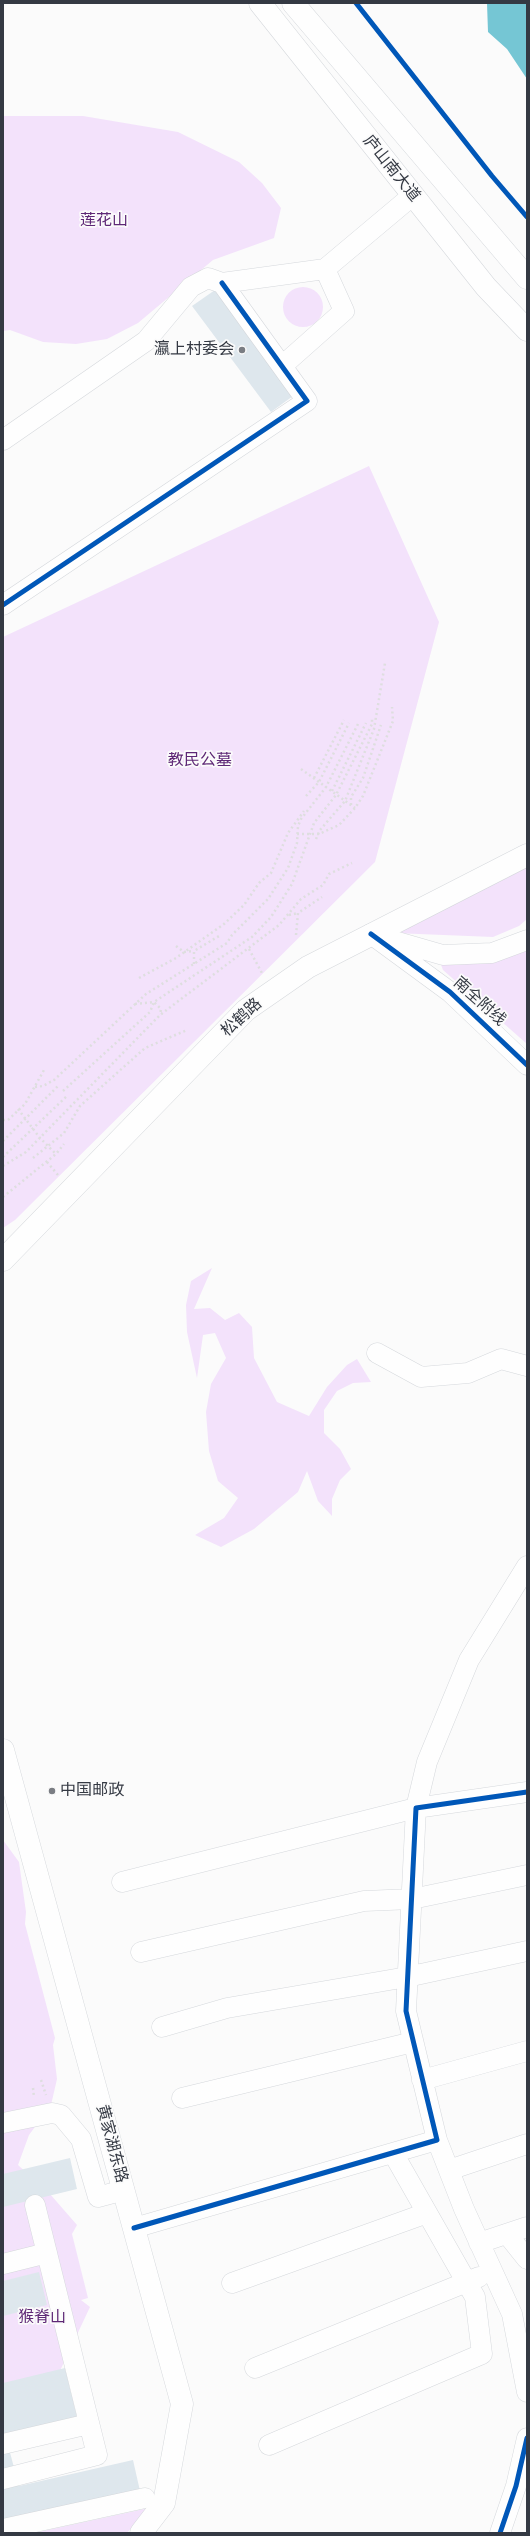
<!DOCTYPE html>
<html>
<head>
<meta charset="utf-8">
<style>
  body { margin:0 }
  #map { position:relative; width:530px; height:2536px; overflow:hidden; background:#fbfbfb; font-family:Jost,sans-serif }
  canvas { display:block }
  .frame { position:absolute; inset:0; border:4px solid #343943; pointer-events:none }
</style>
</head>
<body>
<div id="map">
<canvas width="530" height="2536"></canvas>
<div class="frame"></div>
</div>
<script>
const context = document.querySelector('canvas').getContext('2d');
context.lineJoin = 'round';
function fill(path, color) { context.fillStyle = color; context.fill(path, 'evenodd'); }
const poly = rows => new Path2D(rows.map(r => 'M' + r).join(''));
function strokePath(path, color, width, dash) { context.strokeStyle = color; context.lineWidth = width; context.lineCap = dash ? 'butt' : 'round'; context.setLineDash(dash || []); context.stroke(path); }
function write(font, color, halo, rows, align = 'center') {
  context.font = font + ' Jost,"Noto Sans SC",sans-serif'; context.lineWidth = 3.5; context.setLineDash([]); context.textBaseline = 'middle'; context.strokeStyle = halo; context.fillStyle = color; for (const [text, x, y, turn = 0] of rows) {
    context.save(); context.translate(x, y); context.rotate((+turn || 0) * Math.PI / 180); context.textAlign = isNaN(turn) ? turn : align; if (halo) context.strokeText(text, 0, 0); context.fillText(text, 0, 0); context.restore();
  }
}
fill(poly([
  [3,116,83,116,178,132,239,162,262,183,281,208,274,238,213,260,138,323,107,339,76,344,43,342,10,330,3,331],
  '283 307a20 20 0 1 1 40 0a20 20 0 1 1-40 0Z',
  [369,466,439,622,375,862,15,1220,3,1228,3,637],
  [527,860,527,919,519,926,493,937,394,933],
  [527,950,527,1044,443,970,440,962,475,964],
  [212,1268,194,1309,210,1308,225,1320,239,1313,252,1327,254,1358,277,1402,309,1416,327,1387,347,1365,357,1359,371,1382,353,1383,337,1391,324,1410,324,1433,340,1449,351,1469,340,1480,332,1499,332,1516,318,1501,307,1471,298,1492,254,1529,221,1547,195,1535,224,1518,238,1498,218,1481,209,1451,206,1412,211,1384,226,1358,215,1333,203,1335,197,1378,187,1332,186,1305,191,1281],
  [3,1840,19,1862,26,1912,25,1924,55,2038,53,2045,57,2079,51,2105,29,2135,18,2165,50,2194,77,2225,72,2234,88,2298,81,2300,90,2307,58,2375,3,2452],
  [149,2508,127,2533,34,2533]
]), '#f3e2fb');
fill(poly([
  [487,3,527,3,527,79,507,49,488,32]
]), '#75c6d4');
fill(poly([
  [215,290,293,396,271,412,192,306],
  [70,2158,77,2189,3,2207,3,2174],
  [39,2272,47,2305,3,2316,3,2281],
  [65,2368,77,2417,5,2434,19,2486,133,2460,140,2491,3,2522,3,2383]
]), '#dee7ed');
const minor = poly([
  [282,366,344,311,325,269],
  [3,440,146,341,191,287,208,278,222,283,325,269,412,196],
  [3,605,307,401,222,283],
  [371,934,450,992,527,1065],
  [384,938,443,955,492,953,527,940],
  [377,1353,421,1377,468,1373,501,1359,527,1366],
  [122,1882,416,1808,427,1762,469,1660,527,1566],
  [141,1952,364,1901,412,1899,527,1875],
  [162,2027,227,2008,407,1977,527,1951],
  [422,2080,527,2051],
  [182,2098,413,2042],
  [3,2123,52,2113,61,2115,81,2139,98,2197,124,2190],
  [437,2140,464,2209,512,2314,527,2392],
  [449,2170,527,2144],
  [134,2228,437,2140,406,2011,416,1808,527,1792],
  [507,2234,527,2259],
  [479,2243,527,2227],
  [3,2264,47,2253],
  [232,2283,427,2213],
  [255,2368,479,2277],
  [3,2444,89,2424],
  [269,2445,482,2354,475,2297,393,2153],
  [3,2479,97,2455,35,2205],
  [3,2529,145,2498],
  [500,2533,516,2486,527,2438]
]);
const major = poly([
  [3,1260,246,1010,308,967,527,855],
  [3,1750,182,2404,164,2503,141,2533]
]);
const highway = poly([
  [260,3,486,287,527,330],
  [293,3,527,278]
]);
strokePath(minor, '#d5d8dc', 21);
strokePath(major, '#d5d8dc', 23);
strokePath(highway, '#d5d8dc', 23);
strokePath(poly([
  [301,769,355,808],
  [314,778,344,720],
  [332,791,366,723],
  [306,796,319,782,349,723],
  [351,805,351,797,363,778,381,725],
  [297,834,319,834,339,825,355,808,363,796,393,721,392,707],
  [316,839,320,830,345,801,374,729,385,663],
  [289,915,298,913],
  [296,935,298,913,322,897],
  [176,946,184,952,194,951],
  [249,949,263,975],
  [194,964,194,951,219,936],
  [139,978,176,958,224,924,244,905,259,883,271,873,288,833,304,811],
  [135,1004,154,1002,161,1009,160,1015],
  [35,1087,43,1086,54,1080,146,994,227,943,232,935,268,899,288,868,297,843,298,826,301,819,326,787,359,722],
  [63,1091,150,1012,154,1002,252,937,271,917,292,884,314,823,336,795,372,724,372,717],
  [18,1109,40,1138,56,1154],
  [3,1120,8,1120,25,1104,44,1070],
  [3,1141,59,1085],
  [3,1157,68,1095],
  [33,1158,64,1133,80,1106,145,1048,187,1030],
  [47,1162,58,1175],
  [3,1166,26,1152,160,1015,279,925,301,899,323,885,329,874,352,863],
  [3,1197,56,1154,64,1144],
  [41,2080,46,2095],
  [33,2088,34,2097]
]), '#dededf', 2.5, [2, 3]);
strokePath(minor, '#fefefe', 20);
strokePath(major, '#fefefe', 22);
strokePath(highway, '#fefefe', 22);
strokePath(poly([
  [356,3,492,176,527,217],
  [3,605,307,401,222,283],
  [371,934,450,992,527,1065],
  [134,2228,437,2140,406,2011,416,1808,527,1792],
  [500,2533,516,2486,527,2438]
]), '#0057b8', 5);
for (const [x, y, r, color] of [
  [242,350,4,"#7a7d83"],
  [52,1791,4,"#7a7d83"]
]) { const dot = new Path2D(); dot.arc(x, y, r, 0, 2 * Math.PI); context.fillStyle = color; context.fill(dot); strokePath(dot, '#fbfbfb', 1.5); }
write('16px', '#343943', '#fbfbfb', [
  ["庐山南大道",391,169,51],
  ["南全附线",479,1002,42],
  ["松鹤路",242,1018,-42],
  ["黄家湖东路",111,2144,75]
]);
write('16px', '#5e2876', '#fbfbfb', [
  ["莲花山",104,221],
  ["教民公墓",200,761],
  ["猴脊山",42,2318]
]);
write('16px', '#343943', '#fbfbfb', [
  ["瀛上村委会",234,350],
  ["中国邮政",60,1791,"left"]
], 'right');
</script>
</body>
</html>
